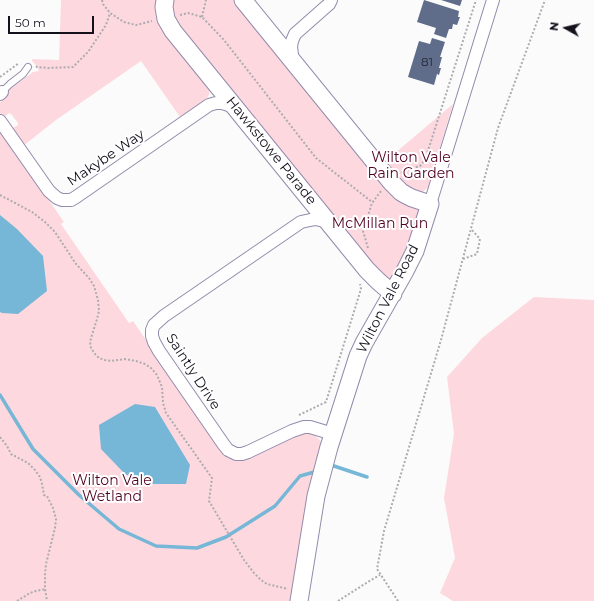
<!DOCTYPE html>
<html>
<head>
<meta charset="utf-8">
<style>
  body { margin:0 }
  #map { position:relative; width:594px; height:601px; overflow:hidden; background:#fbfbfb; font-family:Montserrat,sans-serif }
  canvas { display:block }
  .north { position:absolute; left:546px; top:8px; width:40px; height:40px; -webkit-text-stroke:3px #fff; paint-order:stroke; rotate:278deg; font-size:11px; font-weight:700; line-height:16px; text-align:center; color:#14101c }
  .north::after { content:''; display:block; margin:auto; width:14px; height:18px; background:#14101c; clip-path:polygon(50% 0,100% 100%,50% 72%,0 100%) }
  .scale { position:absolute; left:8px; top:16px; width:86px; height:18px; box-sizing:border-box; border:2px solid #14101c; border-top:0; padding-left:5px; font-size:12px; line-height:14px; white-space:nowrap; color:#14101c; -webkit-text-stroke:3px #fff; paint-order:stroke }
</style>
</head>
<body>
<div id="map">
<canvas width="594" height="601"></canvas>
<div class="north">N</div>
<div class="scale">50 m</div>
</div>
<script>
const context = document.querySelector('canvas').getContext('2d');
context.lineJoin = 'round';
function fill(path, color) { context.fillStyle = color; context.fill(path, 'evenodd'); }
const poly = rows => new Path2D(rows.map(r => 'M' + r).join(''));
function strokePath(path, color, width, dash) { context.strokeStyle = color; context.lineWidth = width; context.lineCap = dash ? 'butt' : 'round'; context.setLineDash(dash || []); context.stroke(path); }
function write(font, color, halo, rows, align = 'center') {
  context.font = font + ' Montserrat,sans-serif'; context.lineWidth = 4; context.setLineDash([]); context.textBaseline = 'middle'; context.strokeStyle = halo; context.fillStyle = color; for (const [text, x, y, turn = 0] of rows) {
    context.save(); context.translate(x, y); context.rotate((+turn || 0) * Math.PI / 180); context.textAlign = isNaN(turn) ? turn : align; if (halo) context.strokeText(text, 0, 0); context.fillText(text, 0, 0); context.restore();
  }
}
fill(poly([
  [61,0,160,0,210,87,209,95,207,98,180,117,141,61,56,120,23,146,11,129,18,125,18,123,11,114,9,113,3,118,0,113,0,102,8,95,6,92,33,72,39,71,37,66,32,61,32,59,59,60],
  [170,0,237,0,420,208,408,250,391,284,386,282,179,30,169,6],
  [453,104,428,187,425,190,421,193,414,193,382,164],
  [0,129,64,222,61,224,129,323,133,321,225,455,306,433,314,435,320,440,321,444,293,601,0,601],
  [534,297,594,300,594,601,453,601,440,593,455,558,444,498,454,434,447,377,482,338]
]), '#fdd9df');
fill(poly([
  [0,215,17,229,43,256,47,291,18,314,2,313,0,312],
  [135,404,155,407,190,465,186,484,148,484,125,474,101,449,99,425]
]), '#76b6d6');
strokePath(poly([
  [0,395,33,449,79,495,119,529,156,546,197,548,226,537,275,506,300,476,318,471],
  [329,468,334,466,367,477]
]), '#76b6d6', 3.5);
fill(poly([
  [424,0,459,11,458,17,460,17,457,25,453,24,452,29,449,29,446,38,434,34,436,28,417,22],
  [441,0,462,0,460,6],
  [432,38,445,42,440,57,442,57,439,68,441,68,439,75,437,74,434,85,408,77,419,41,430,44]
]), '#5f6d8a');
const lane = poly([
  [2,92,10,84,23,74,28,67]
]);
const street = poly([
  [293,62,291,47,292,41,295,34,329,4,331,0],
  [0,94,2,92],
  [0,121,49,191,57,198,62,200,71,200,76,197,209,105,216,103,222,103,235,107],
  [430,204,493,0],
  [329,222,315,219,301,222,164,316,154,325,152,330,152,336,154,342,159,351,224,445,228,450,236,454,242,454,248,452,292,431,304,427,310,427,333,434]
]);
const secondary = poly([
  [165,0,164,7,166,19,173,31,367,270,378,281,393,294],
  [243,0,391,182,401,192,406,195,412,198,430,204,415,251,405,271,364,343,358,356,329,447,316,496,299,601]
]);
strokePath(lane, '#948bac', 8);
strokePath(street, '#948bac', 14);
strokePath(secondary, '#948bac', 19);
strokePath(poly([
  [102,0,103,4,110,13,124,22,136,25,152,21],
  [180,15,188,13,202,17,224,40,316,158,372,202],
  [202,17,206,0],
  [36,66,37,67,48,68,73,67,88,52,106,25,110,13],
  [0,77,19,63],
  [401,173,406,170,420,166,425,160,476,0],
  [0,195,32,212,45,222,55,232,76,264,89,278,94,286,98,300,99,311,97,319,92,335,90,342,91,348,95,354,99,358,105,360,111,361,125,359,136,361,145,364,151,368,157,375,162,387,163,403,166,413,212,478,209,501,244,560,254,573,261,580,267,584,288,589],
  [368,248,363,231,372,203,381,191],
  [463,259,477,254,480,239,471,229],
  [299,415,326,402,361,289,360,284],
  [0,437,7,446,11,454,28,463,35,470,40,477,42,484,44,495,47,496,53,508,56,519,55,528,46,564,45,575,45,589,47,601],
  [17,601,30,593,36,591,45,589],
  [338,601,371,580,380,575],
  [398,601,377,569,384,531,441,340,498,128,545,0]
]), '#acabaf', 2, [2, 2]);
strokePath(lane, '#fff', 6);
strokePath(street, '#fff', 12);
strokePath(secondary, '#fff', 17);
write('12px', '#272738', null, [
  ["81",427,62]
]);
write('14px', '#14101c', '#fff', [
  ["Hawkstowe Parade",271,151,51],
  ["Makybe Way",106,158,-34],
  ["Wilton Vale Road",388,299,-63],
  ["Saintly Drive",193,372,57]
]);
write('14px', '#510222', '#fff', [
  ["Wilton Vale",411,158],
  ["Rain Garden",411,174],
  ["McMillan Run",380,224],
  ["Wilton Vale",112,481],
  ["Wetland",112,497]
]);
</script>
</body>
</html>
